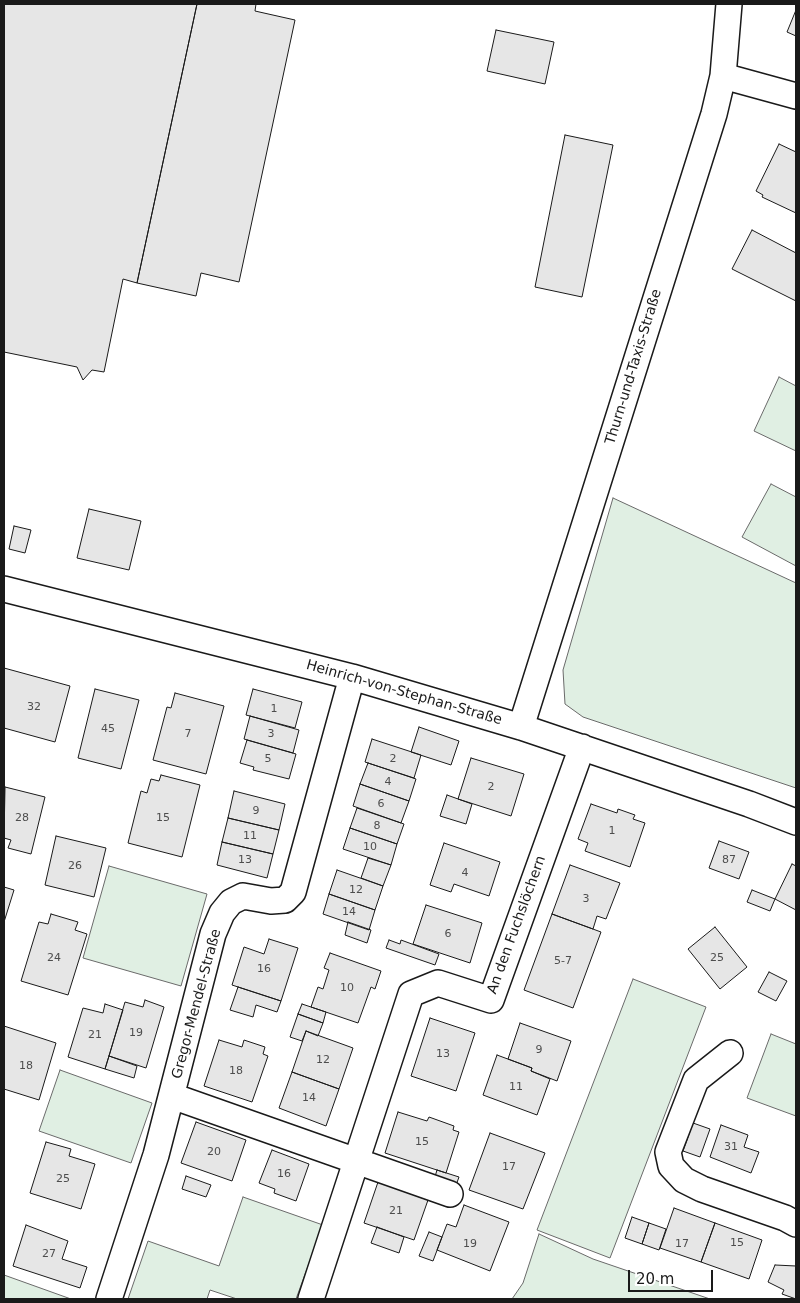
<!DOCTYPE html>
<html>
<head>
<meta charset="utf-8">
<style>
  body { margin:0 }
  #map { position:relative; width:800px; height:1303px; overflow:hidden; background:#fff; font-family:"DejaVu Sans",sans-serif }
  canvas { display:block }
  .frame { position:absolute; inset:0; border:5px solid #1a1a1a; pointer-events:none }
  .scale { position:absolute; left:628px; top:1270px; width:85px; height:22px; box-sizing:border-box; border:2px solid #1a1a1a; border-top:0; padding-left:6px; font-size:15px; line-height:18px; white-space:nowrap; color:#1a1a1a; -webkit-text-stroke:4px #fff; paint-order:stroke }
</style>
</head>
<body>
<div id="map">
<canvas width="800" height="1303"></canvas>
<div class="frame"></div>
<div class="scale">20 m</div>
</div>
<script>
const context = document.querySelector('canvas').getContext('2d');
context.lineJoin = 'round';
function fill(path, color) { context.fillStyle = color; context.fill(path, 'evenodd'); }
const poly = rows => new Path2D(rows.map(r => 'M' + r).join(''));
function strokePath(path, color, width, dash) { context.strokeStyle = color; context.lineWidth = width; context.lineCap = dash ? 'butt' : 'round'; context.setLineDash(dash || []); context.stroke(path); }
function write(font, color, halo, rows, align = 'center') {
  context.font = font + ' "DejaVu Sans",sans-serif'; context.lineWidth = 4; context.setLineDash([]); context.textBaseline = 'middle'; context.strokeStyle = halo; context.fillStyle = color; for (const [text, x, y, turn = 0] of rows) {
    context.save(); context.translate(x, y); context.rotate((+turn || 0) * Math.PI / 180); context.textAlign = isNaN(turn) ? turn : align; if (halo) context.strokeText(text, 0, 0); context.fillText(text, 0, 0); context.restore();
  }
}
const green = poly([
  [779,377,796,386,796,451,754,431,779,377],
  [771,484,796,497,796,566,742,537,771,484],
  [613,498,796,583,796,788,583,717,565,704,563,670,613,498],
  [109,866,207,894,181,986,83,958,109,866],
  [633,979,706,1007,610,1258,537,1230,633,979],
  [771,1034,796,1044,796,1116,747,1098,771,1034],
  [60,1070,152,1103,131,1163,39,1131,60,1070],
  [243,1197,323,1225,296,1299,237,1299,210,1290,207,1299,128,1299,148,1241,219,1266,243,1197],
  [539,1234,593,1259,710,1299,512,1299,523,1283,539,1234],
  [4,1275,71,1299,4,1299,4,1275]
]);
fill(green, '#e0efe3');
strokePath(green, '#6a6a6a', 1);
const building = poly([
  [4,4,197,4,137,283,123,279,104,372,92,370,83,380,77,367,4,352,4,4],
  [197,4,256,4,255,11,295,20,239,282,201,273,196,296,137,283,197,4],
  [796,10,796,36,787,32,796,10],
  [496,30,554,42,545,84,487,71,496,30],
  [565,135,613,145,582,297,535,287,565,135],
  [779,144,796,152,796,213,762,197,763,195,756,191,779,144],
  [752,230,796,253,796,301,732,269,752,230],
  [89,509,141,521,129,570,77,558,89,509],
  [14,526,31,530,25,553,9,549,14,526],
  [4,668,70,686,55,742,4,728,4,668],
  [95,689,139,700,121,769,78,758,95,689],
  [253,689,302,702,295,728,246,715,253,689],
  [175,693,224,706,206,774,153,760,167,707,171,708,175,693],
  [250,716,299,730,293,753,244,739,250,716],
  [419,727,459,741,451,765,411,752,419,727],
  [372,739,421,755,414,778,365,762,372,739],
  [247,740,296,754,289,779,253,770,254,767,240,763,247,740],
  [471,758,524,774,511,816,458,799,471,758],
  [368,763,416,779,409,801,360,784,368,763],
  [161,775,200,785,182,857,128,843,141,791,147,793,151,779,159,781,161,775],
  [360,784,409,801,401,823,353,806,360,784],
  [5,787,45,797,31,854,8,848,11,840,4,838,5,787],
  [234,791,285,804,279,830,228,818,234,791],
  [447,795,472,804,466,824,440,816,447,795],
  [591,804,617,813,618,809,635,815,633,819,645,823,630,867,585,851,588,843,578,839,591,804],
  [357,808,404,824,397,844,350,828,357,808],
  [228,818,279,830,273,854,222,842,228,818],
  [350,828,397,844,391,865,343,849,350,828],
  [56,836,106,848,94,897,45,885,56,836],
  [719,841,749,852,739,879,709,868,719,841],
  [222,842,273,854,267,878,217,865,222,842],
  [444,843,500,862,489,896,454,884,451,892,430,885,444,843],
  [368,858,391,865,383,886,361,878,368,858],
  [792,864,796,866,796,910,775,899,792,864],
  [570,865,620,883,606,919,597,916,593,929,552,914,570,865],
  [337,870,383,886,375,910,329,894,337,870],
  [4,887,14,890,4,922,4,887],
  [752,890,775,899,770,911,747,902,752,890],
  [329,894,375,910,369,930,323,914,329,894],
  [426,905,482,923,470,963,413,944,426,905],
  [51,914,78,922,75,930,87,934,68,995,21,981,39,922,48,924,51,914],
  [552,914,601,932,573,1008,524,990,552,914],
  [348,922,371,930,367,943,345,935,348,922],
  [715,927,747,967,720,989,688,949,715,927],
  [269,939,298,948,281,1001,232,985,244,947,264,954,269,939],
  [389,940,400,944,401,940,439,954,435,965,386,948,389,940],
  [330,953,381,971,375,989,371,987,358,1023,311,1007,318,987,323,989,329,970,324,968,330,953],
  [769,972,787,981,776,1001,758,992,769,972],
  [238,987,281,1001,277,1012,256,1005,253,1017,230,1010,238,987],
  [145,1000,164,1007,146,1068,109,1056,125,1002,143,1007,145,1000],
  [105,1004,123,1010,105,1069,68,1057,83,1008,103,1013,105,1004],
  [302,1004,326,1012,323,1023,298,1014,302,1004],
  [298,1014,323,1023,318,1036,306,1031,302,1041,290,1037,298,1014],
  [430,1018,475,1033,456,1091,411,1076,430,1018],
  [520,1023,571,1041,557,1081,531,1071,532,1068,508,1059,520,1023],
  [4,1026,56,1043,39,1100,4,1089,4,1026],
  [306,1031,353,1048,339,1089,292,1072,306,1031],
  [219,1040,242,1047,244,1040,265,1047,263,1054,268,1056,252,1102,204,1086,219,1040],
  [497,1055,532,1068,531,1071,550,1079,537,1115,483,1095,497,1055],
  [109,1056,137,1066,134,1078,105,1069,109,1056],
  [292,1072,339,1089,326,1126,279,1108,292,1072],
  [398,1112,427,1121,429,1117,454,1126,453,1130,459,1132,446,1173,385,1153,398,1112],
  [196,1122,246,1140,232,1181,181,1163,196,1122],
  [693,1123,710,1129,700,1157,683,1151,693,1123],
  [721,1125,748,1135,744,1147,759,1152,751,1173,710,1157,721,1125],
  [490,1133,545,1153,523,1209,469,1190,490,1133],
  [46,1142,71,1149,69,1156,95,1164,81,1209,30,1193,46,1142],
  [272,1150,309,1164,296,1201,274,1193,275,1189,259,1183,272,1150],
  [437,1170,459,1177,455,1188,434,1180,437,1170],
  [186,1176,211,1185,206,1197,182,1189,186,1176],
  [378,1182,428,1200,414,1240,364,1223,378,1182],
  [464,1205,509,1222,490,1271,437,1250,447,1224,456,1227,464,1205],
  [674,1208,715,1223,701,1262,660,1248,674,1208],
  [632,1217,649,1223,642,1244,625,1238,632,1217],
  [649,1223,666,1229,659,1250,642,1244,649,1223],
  [715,1223,762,1240,749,1279,701,1262,715,1223],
  [26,1225,68,1241,62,1259,87,1267,80,1288,13,1266,26,1225],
  [377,1227,404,1237,399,1253,371,1243,377,1227],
  [429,1232,442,1237,433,1261,419,1256,429,1232],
  [775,1265,796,1266,796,1299,782,1294,784,1290,768,1282,775,1265]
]);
fill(building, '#e6e6e6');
strokePath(building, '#1a1a1a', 1);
const minor = poly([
  [723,76,796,96],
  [4,589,352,677,521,727,749,804,796,822],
  [521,727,714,114,723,76,729,4],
  [730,1053,696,1080,668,1152,671,1166,684,1180,702,1189,785,1218,796,1224],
  [172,1096,450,1194],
  [109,1299,156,1155,213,934,222,913,231,902,243,896,271,901,285,900,293,892,352,677],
  [311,1299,411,994,438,983,491,1000,582,747]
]);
strokePath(minor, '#1a1a1a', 28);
strokePath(minor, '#fff', 25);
write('11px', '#4d4d4d', null, [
  ["32",34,707],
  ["1",274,709],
  ["45",108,729],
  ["7",188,734],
  ["3",271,734],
  ["5",268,759],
  ["2",393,759],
  ["4",388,782],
  ["2",491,787],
  ["6",381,804],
  ["9",256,811],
  ["28",22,818],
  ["15",163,818],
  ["8",377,826],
  ["1",612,831],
  ["11",250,836],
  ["10",370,847],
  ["13",245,860],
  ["87",729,860],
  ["26",75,866],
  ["4",465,873],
  ["12",356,890],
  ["3",586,899],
  ["14",349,912],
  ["6",448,934],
  ["24",54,958],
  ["25",717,958],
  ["5-7",563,961],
  ["16",264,969],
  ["10",347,988],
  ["19",136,1033],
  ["21",95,1035],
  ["9",539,1050],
  ["13",443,1054],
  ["12",323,1060],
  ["18",26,1066],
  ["18",236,1071],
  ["11",516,1087],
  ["14",309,1098],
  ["15",422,1142],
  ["31",731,1147],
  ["20",214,1152],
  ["17",509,1167],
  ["16",284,1174],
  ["25",63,1179],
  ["21",396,1211],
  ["15",737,1243],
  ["19",470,1244],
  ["17",682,1244],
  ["27",49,1254]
]);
write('14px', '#1a1a1a', '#fff', [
  ["Thurn-und-Taxis-Straße",634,367,-73],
  ["Heinrich-von-Stephan-Straße",404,693,16],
  ["An den Fuchslöchern",517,925,-70],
  ["Gregor-Mendel-Straße",197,1004,-75]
]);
</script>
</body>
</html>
